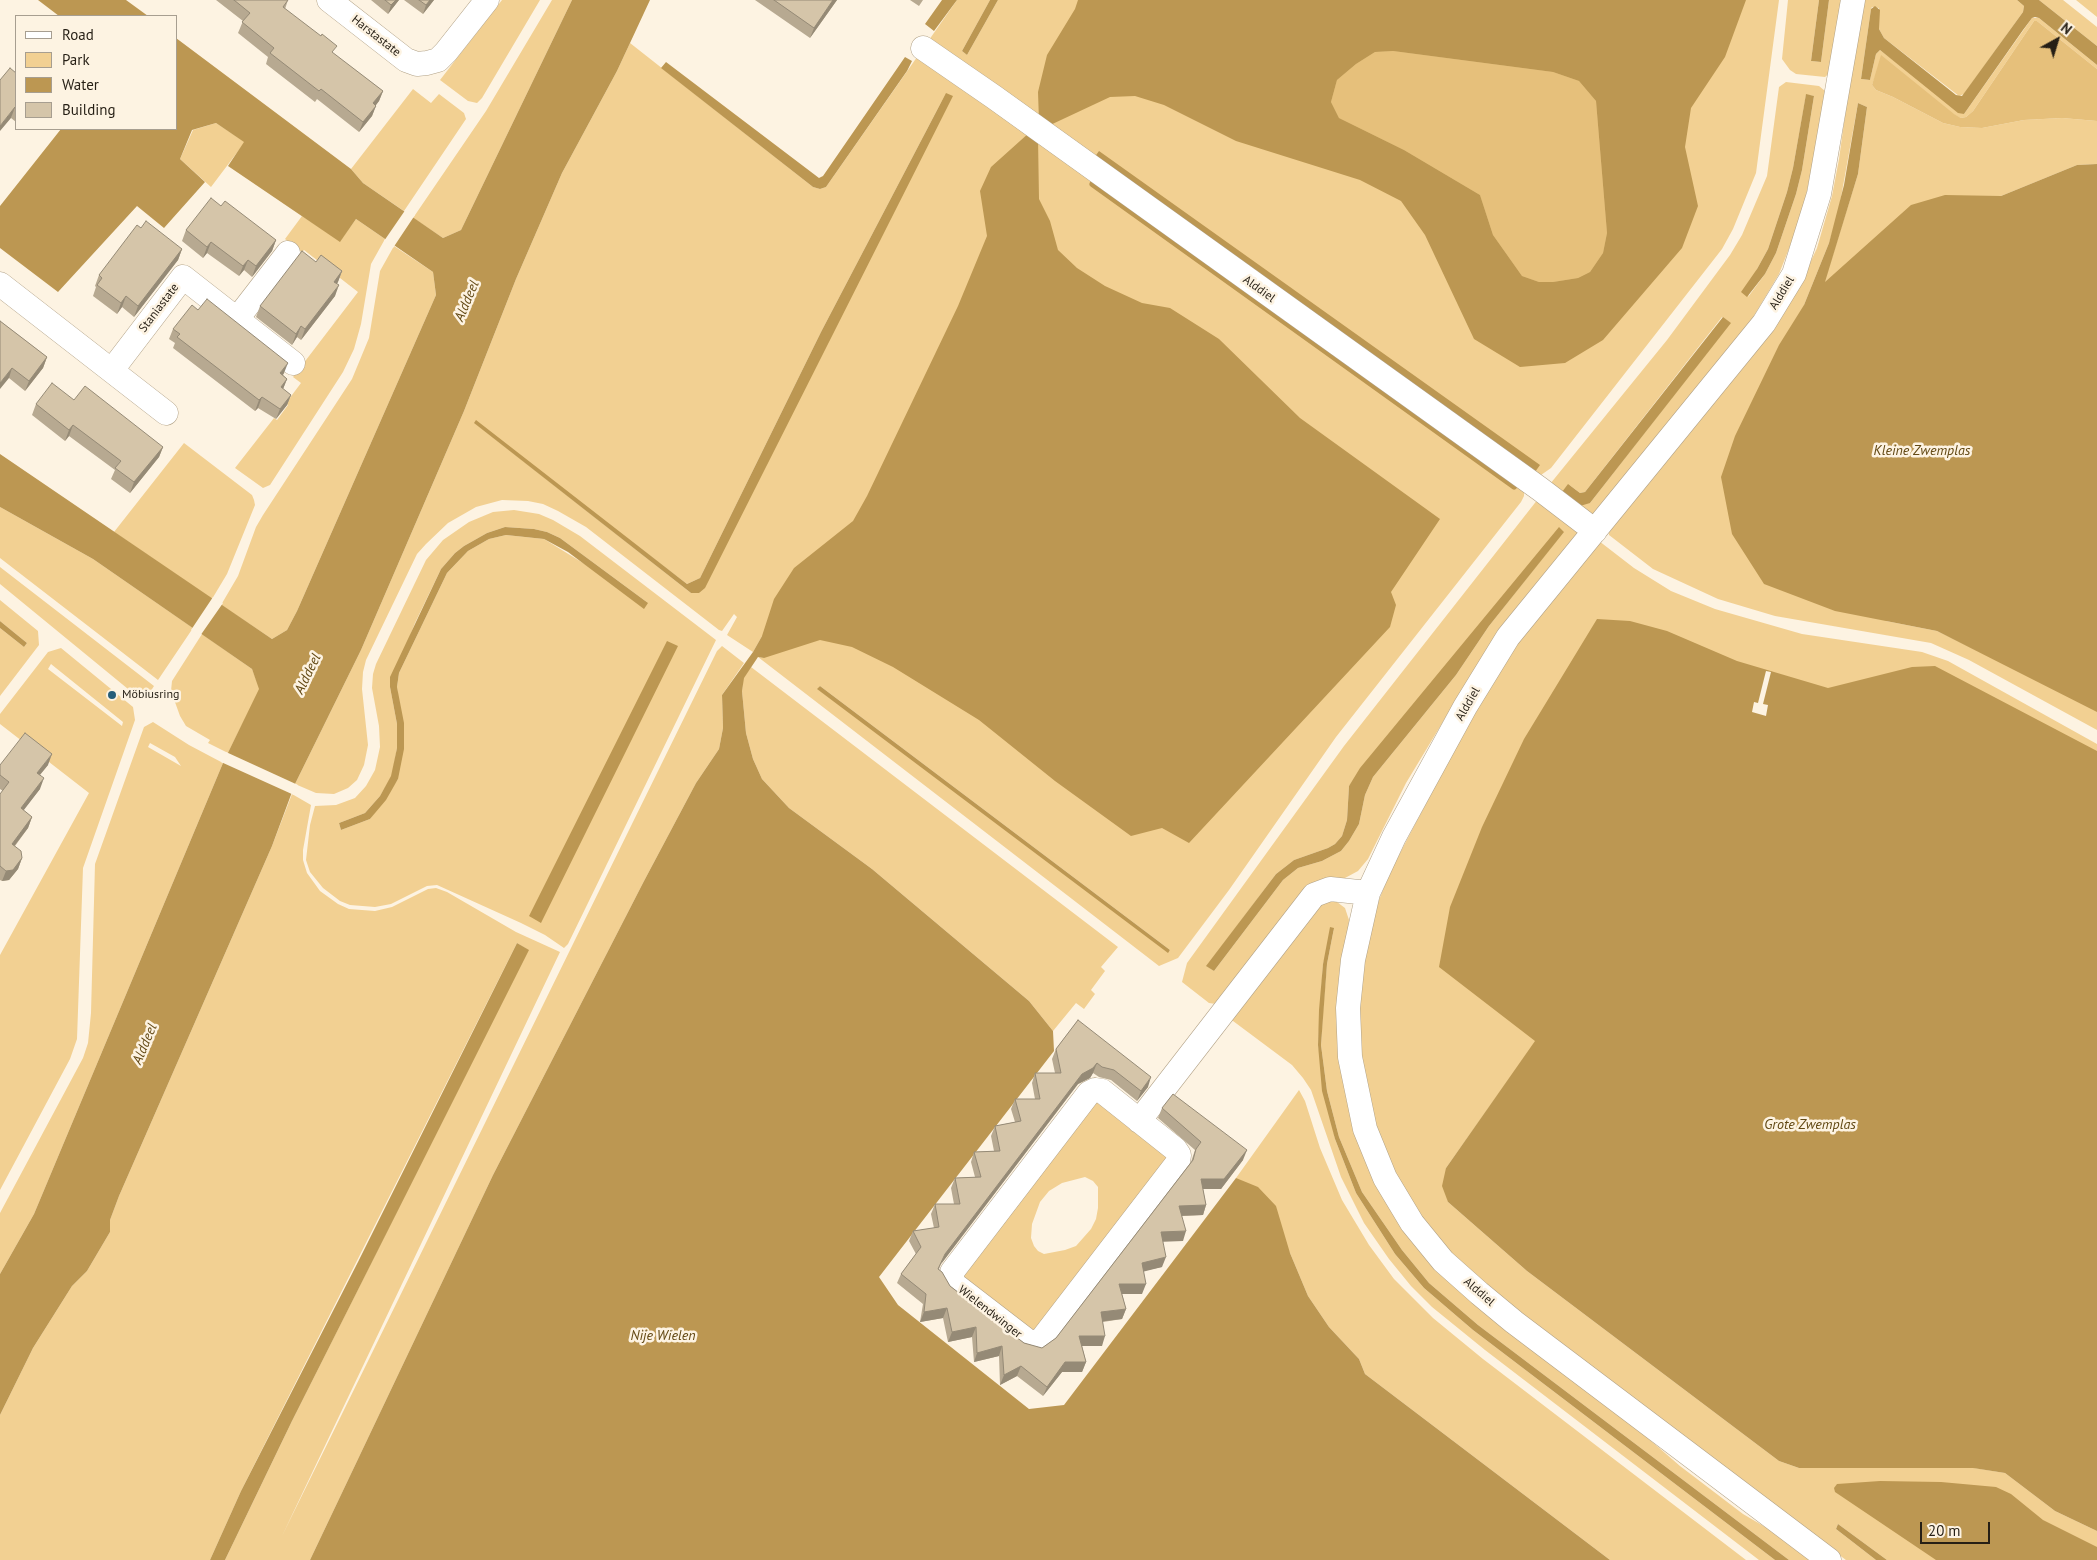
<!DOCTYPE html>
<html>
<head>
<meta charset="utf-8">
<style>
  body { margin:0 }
  #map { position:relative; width:2097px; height:1560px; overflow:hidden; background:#fdf3e2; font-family:"PT Sans",sans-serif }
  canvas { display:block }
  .legend { position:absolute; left:15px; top:15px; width:162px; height:115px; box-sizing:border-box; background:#fdf3e2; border:1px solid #a79e90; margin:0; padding:6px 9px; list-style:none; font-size:15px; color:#261f15 }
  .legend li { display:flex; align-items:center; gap:10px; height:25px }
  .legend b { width:25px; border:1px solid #a79e90 }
  .north { position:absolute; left:2032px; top:15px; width:50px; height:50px; -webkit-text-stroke:4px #fdf3e2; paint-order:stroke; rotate:39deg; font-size:14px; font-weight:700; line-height:20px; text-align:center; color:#261f15 }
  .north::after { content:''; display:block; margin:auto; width:18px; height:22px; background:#261f15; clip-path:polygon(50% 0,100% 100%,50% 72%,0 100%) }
  .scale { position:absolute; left:1920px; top:1522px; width:70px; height:22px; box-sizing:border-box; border:2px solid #261f15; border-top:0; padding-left:6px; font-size:15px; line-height:18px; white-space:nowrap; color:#261f15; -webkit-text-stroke:4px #fdf3e2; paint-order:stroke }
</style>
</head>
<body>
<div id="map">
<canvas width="2097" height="1560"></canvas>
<ul class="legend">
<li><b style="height:6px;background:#fff"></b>Road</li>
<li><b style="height:14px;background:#f2d092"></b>Park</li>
<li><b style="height:14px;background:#bc9752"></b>Water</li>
<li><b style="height:14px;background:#d5c5a9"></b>Building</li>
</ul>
<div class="north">N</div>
<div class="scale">20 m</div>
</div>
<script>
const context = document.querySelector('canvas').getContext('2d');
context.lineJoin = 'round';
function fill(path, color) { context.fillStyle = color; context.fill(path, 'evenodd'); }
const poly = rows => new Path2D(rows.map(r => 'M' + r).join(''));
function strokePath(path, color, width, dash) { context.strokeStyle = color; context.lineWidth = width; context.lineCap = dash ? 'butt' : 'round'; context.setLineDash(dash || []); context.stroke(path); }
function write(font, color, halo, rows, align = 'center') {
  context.font = font + ' "PT Sans",sans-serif'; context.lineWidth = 5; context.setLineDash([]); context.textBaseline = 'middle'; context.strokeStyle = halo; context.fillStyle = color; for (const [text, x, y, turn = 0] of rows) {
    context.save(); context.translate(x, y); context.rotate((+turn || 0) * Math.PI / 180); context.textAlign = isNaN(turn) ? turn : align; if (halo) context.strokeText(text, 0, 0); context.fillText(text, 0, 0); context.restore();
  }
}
fill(poly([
  [502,0,540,0,482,98,477,103,468,101,440,80],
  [552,0,572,0,461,230,443,238,413,218,486,111],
  [957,0,990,0,962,51,967,55,998,0,1779,0,1756,173,1733,229,1722,249,1551,468,1541,475,1534,477,1524,489,1524,496,1521,502,1336,737,1229,890,1178,958,1159,966,758,657,764,658,762,636,753,652,727,635,737,617,734,614,722,631,719,630,586,527,558,511,543,504,528,501,502,500,476,507,448,523,426,544,417,554,366,660,363,672,362,689,368,745,364,765,357,780,348,788,334,794,316,793,295,784,361,650,464,411,516,279,562,173,617,71,630,43,813,187,820,189,826,187],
  [946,93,699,593,691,593,475,423,687,584,700,578,821,332],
  [820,686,1170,950,1170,951,818,689],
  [1788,0,1819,0,1811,61,1821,62,1829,0,1841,0,1831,72,1825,77,1796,74,1790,70,1782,59],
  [1861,0,2017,0,2024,6,2023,12,1964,94,1959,96,1884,38,1879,29,1879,8,1872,7,1871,9,1861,79,1870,80,1876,54,1880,50,1964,114,2032,18,2039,18,2097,65,2097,69,2037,21,2034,21,1973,111,1966,117,1961,118,1875,77,1872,85,1876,90,1893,97,1943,123,1960,127,1982,128,2024,120,2062,118,2097,121,2097,164,2077,165,2001,196,1975,196,1824,283,1858,174,1867,107,1858,103,1838,214,1829,243,1804,305,1886,621,1937,631,1980,652,2097,689,2097,730,1969,660,1931,643,1775,616,1718,599,1653,569,1609,535,1609,530,1803,278,1817,248,1832,196,1839,159],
  [2039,0,2063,0,2097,27,2097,46],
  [2076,0,2097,0,2097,17],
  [1786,82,1819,86,1825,91,1814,159,1801,218,1779,274,1749,324,1593,516,1546,489,1667,340,1730,255,1742,235,1767,176,1779,87],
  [1806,95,1814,96,1802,170,1796,194,1776,253,1765,274,1748,297,1757,269,1768,249,1787,192,1793,168],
  [1722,317,1730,323,1590,503,1568,484,1580,493,1585,492],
  [413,89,431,103,439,94,464,113,466,119,404,211,363,183,351,169],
  [216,123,245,142,211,187,180,159,193,130],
  [302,216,340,241,356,219,385,239,371,264,361,324,354,349,343,372,270,485,263,488,235,468,274,418,277,420,288,405,286,403,301,383,293,377,358,292,304,250,302,252,285,239],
  [394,246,433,272,436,295,297,611,287,630,272,639,221,605,238,576,256,527,263,515,352,379,369,338,380,271],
  [184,443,252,495,254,500,255,505,227,574,212,599,114,532],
  [1538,499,1578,532,1499,629,1406,783,1368,859,1358,871,1345,878,1325,882,1216,1004,1209,1003,1182,982,1187,963,1344,746],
  [1564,531,1489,626,1456,675,1373,777,1365,795,1359,824,1349,841,1341,851,1322,861,1298,868,1283,880,1214,971,1207,966,1276,874,1294,860,1328,848,1335,844,1342,836,1347,820,1349,786],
  [0,507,93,559,193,628,158,680,0,558],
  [514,510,539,514,553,520,580,536,716,640,568,944,564,948,545,935,521,923,437,885,427,886,391,904,375,907,350,905,340,901,323,888,310,872,306,860,310,825,315,806,336,805,355,798,366,786,375,770,380,747,379,726,372,688,373,674,376,664,426,560,443,540,469,522,493,512],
  [505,527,534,529,547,532,560,538,648,603,544,539,506,535,489,539,468,551,447,573,399,673,397,687,398,698,398,779,370,819,341,830,339,823,365,813,380,796,392,776,397,748,397,724,390,687,415,623,441,569,455,553,464,546,487,533],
  [1599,541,1634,568,1671,591,1715,609,1802,634,1922,652,1948,661,2097,744,2097,764,1536,1041,1446,1168,1448,1202,1527,1271,1779,1461,1799,1468,1974,1468,2005,1473,2055,1511,2097,1531,2097,1552,1979,1560,1887,1560,1838,1524,1836,1529,1876,1560,1846,1560,1757,1494,1452,1260,1415,1215,1381,1149,1366,1093,1357,1023,1368,929,1389,874,1474,712,1517,644],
  [0,567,154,686,147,697,144,699,139,698,0,584],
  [0,600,38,631,39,645,0,696,0,628,24,647,27,643,0,621],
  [202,634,252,669,260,689,228,753,208,743,210,740,186,726,180,716,171,691,172,681],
  [722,646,744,663,722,695,723,728,719,749,696,783,644,881,493,1175,310,1560,225,1560,292,1421,528,950,517,943,241,1491,210,1560,0,1560,0,1415,33,1348,72,1286,87,1271,110,1232,110,1220,119,1196,272,846,292,794,311,805,303,850,303,860,307,873,320,891,338,904,349,909,375,911,392,907,428,889,436,888,447,892,516,932,560,952,282,1536,717,651],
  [61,648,133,707,135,720,83,868,77,1039,70,1059,0,1190,0,955,89,793,0,724,0,714,48,652],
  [51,664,123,722,122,726,48,669],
  [751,667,1118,947,1101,967,1105,971,1091,990,1095,994,1084,1009,1076,1003,1053,1031,1029,1001,872,869,789,808,762,779,753,759,746,733,742,691,743,678],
  [153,722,189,745,223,763,34,1214,0,1274,0,1213,83,1058,88,1043,91,1013,95,864,144,727],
  [150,743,175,757,181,766,148,747],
  [1330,901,1337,902,1345,908,1349,920,1338,1021,1347,1102,1366,1157,1401,1224,1680,1466,1743,1514,1784,1538,1813,1560,1789,1560,1478,1325,1429,1283,1402,1250,1362,1192,1339,1137,1327,1091,1321,1045,1323,1011,1327,964,1334,928,1323,964,1318,1045,1335,1139,1356,1193,1395,1254,1424,1288,1473,1330,1775,1560,1759,1560,1485,1350,1432,1307,1411,1286,1389,1259,1364,1223,1341,1177,1311,1090,1303,1078,1292,1065,1229,1018,1317,906],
  [1299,1090,1305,1101,1320,1148,1342,1200,1369,1245,1394,1279,1433,1318,1483,1359,1746,1560,1610,1560,1365,1374,1359,1359,1329,1327,1308,1296,1290,1253,1236,1178],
  [1096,1100,1168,1156,1037,1331,1032,1332,960,1278],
  [1085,1177,1093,1181,1098,1187,1098,1208,1096,1219,1091,1229,1076,1246,1065,1250,1044,1254,1038,1251,1034,1246,1031,1238,1032,1224,1040,1202,1049,1191,1062,1183]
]), '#f2d092');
fill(poly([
  [2034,21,2037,21,2097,69,2097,121,2062,118,2024,120,1982,128,1960,127,1943,123,1893,97,1876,90,1872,85,1881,55,1954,114,1961,118,1966,117,1973,111],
  [1393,51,1553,72,1579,81,1596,101,1607,233,1603,253,1590,272,1578,278,1553,282,1539,282,1522,276,1493,235,1480,195,1404,150,1339,118,1331,102,1337,80,1356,64,1375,52]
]), '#e6c07b');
fill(poly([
  [38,0,126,0,148,16,59,16],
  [572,0,650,0,617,71,562,173,516,279,464,411,361,650,295,784,272,846,119,1196,110,1220,110,1232,87,1271,72,1286,33,1348,0,1415,0,1274,34,1214,223,763,259,689,252,669,93,559,0,507,0,454,272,639,287,630,297,611,436,295,433,272,356,219,340,242,228,166,244,142,216,123,192,130,180,159,205,182,164,228,137,206,58,292,0,248,0,206,61,129,176,129,176,38,351,169,363,183,443,238,461,230],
  [942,0,957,0,934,31,925,24],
  [990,0,998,0,967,55,962,51],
  [1078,0,1746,0,1725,57,1691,108,1685,147,1698,206,1682,248,1603,340,1565,363,1520,367,1474,339,1425,235,1401,201,1360,180,1236,141,1164,105,1135,96,1110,97,1046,127,1038,138,1039,199,1050,221,1058,250,1077,268,1105,286,1142,303,1170,308,1219,339,1300,418,1440,519,1391,592,1396,605,1390,627,1189,843,1162,828,1131,836,1055,781,979,720,893,667,852,647,820,640,764,658,758,657,744,678,742,691,746,733,753,759,762,779,789,808,872,869,1029,1001,1053,1031,1054,1051,879,1277,898,1305,1029,1409,1064,1405,1236,1178,1258,1187,1276,1206,1290,1253,1308,1296,1329,1327,1359,1359,1365,1374,1610,1560,310,1560,493,1175,644,881,696,783,719,749,723,728,722,695,753,652,762,636,774,599,794,568,853,521,867,496,958,306,987,236,980,191,991,167,1030,132,1039,121,1038,92,1047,55,1075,9],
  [1393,51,1553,72,1579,81,1596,101,1607,233,1603,253,1590,272,1578,278,1553,282,1539,282,1522,276,1493,235,1480,195,1404,150,1339,118,1331,102,1337,80,1356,64,1375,52],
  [1819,0,1829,0,1821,62,1811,61],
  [2017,0,2039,0,2097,46,2097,65,2039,18,2035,17,2032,18,2023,30,1964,114,1958,113,1880,50,1876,54,1870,80,1861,79,1871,9,1875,6,1880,10,1879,29,1884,38,1956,95,1962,96,2023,12,2024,6],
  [905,57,912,61,907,71,826,187,820,189,813,187,661,68,666,62,819,178,823,176],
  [946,93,953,96,705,588,699,593,691,593,474,423,476,420,687,584,700,578,821,332],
  [1806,94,1814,96,1802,170,1796,194,1776,253,1765,274,1747,297,1741,292,1757,269,1768,249,1787,192,1793,168],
  [1858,103,1867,107,1858,174,1825,282,1911,205,1945,195,2001,196,2077,165,2097,164,2097,712,1937,631,1835,611,1764,584,1732,534,1721,477,1735,436,1779,345,1804,305,1829,243,1844,185],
  [1099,151,1540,465,1535,472,1094,158],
  [1723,317,1731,323,1590,503,1580,506,1562,492,1568,484,1580,493,1585,492],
  [505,527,534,529,547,532,560,538,648,603,644,609,568,552,544,539,506,535,489,539,468,551,447,573,399,673,397,687,404,723,404,749,398,779,386,800,370,819,341,830,339,823,365,813,380,796,391,776,397,748,397,724,390,687,390,677,441,569,455,553,464,546,487,533],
  [1559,527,1564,532,1489,626,1456,675,1373,777,1365,795,1359,824,1349,841,1341,851,1322,861,1298,868,1283,880,1214,971,1206,966,1276,874,1294,860,1328,848,1335,844,1342,836,1347,820,1349,786,1360,768],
  [1597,619,1630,621,1667,631,1737,661,1828,688,1912,667,1935,666,2097,751,2097,1531,2055,1511,2005,1473,1973,1468,1799,1468,1779,1461,1527,1271,1448,1202,1442,1186,1446,1168,1535,1041,1439,967,1450,907,1482,827,1524,739],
  [0,621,27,643,24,647,0,628],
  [667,641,678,646,541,923,529,916],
  [820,686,1170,950,1168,953,817,689],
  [1330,927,1334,928,1327,964,1321,1045,1327,1091,1339,1137,1362,1192,1402,1250,1429,1283,1478,1325,1789,1560,1775,1560,1473,1330,1424,1288,1395,1254,1356,1193,1335,1139,1322,1091,1318,1045,1319,1010,1323,964],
  [517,943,529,950,292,1421,225,1560,210,1560,241,1491,358,1262],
  [1880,1481,1941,1482,1996,1487,2011,1494,2043,1520,2097,1547,2097,1560,1936,1560,1835,1492,1834,1488,1837,1484],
  [1838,1524,1887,1560,1876,1560,1836,1529]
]), '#bc9752');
fill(poly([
  [406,209,415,215,393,248,384,241],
  [213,597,223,603,200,636,191,630],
  [1766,671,1771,672,1763,704,1768,705,1766,716,1752,712,1754,702,1758,703],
  [226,752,298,785,294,795,221,762]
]), '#fdf3e2');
strokePath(poly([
  [1093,184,1514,486]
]), '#bc9752', 7);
const minor = poly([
  [329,0,406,60,417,64,427,63,438,60,446,52,487,0],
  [923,48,994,97,1540,489,1595,531],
  [0,284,166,413],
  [237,319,288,253],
  [112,370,183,277,293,363],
  [1095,1090,1102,1091,1175,1149,1179,1155,1178,1162,1042,1339,1036,1342,1029,1342,955,1285,952,1279,952,1272,1089,1093,1095,1090],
  [1139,1121,1314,895,1330,889,1368,893],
  [1829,1560,1514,1322,1479,1293,1443,1261,1412,1223,1385,1178,1365,1129,1350,1057,1348,1008,1353,960,1368,893,1394,837,1465,707,1508,637,1764,323,1794,274,1819,194,1853,0]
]);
strokePath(minor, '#b2a287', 25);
strokePath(minor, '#fff', 24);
fill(poly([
  [216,0,288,0,285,9,334,54,383,91,379,101,376,105,372,116,359,132,317,99,315,102,266,64,268,57,238,33,243,21],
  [371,0,399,0,388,14],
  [404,0,434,0,423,14],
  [755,0,837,0,810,38],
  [910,0,923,0,919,6],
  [16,73,16,122,11,118],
  [221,206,276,240,272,251,252,277,244,270,239,276,207,253,203,258,182,241,186,230],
  [141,228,182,249,178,260,134,317,122,307,117,314,93,296,96,287,95,286,99,275],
  [316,262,342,271,337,284,335,296,301,340,297,337,292,345,256,317,260,306],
  [0,321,47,357,43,368,25,391,9,378],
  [173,329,284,373,283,375,287,379,283,389,291,395,287,405,276,419,258,408,255,411,173,348,175,343,169,339],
  [74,400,163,447,159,457,130,493,111,479,115,470,69,436,65,441,32,415,36,404],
  [0,765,48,765,40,775,40,789,23,810,32,817,28,828,15,846,22,858,18,869,9,880,2,881,0,880,0,794,3,791,0,789],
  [1078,1020,1148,1087,1137,1101,1111,1080,1099,1077,1093,1073,1090,1078,1078,1084,941,1264,939,1269,950,1286,1024,1343,1042,1348,1056,1338,1191,1162,1195,1150,1158,1118,1162,1108,1243,1160,1221,1189,1203,1189,1206,1205,1203,1215,1182,1216,1183,1241,1163,1241,1162,1267,1143,1271,1142,1294,1122,1294,1126,1309,1122,1319,1103,1322,1102,1346,1082,1346,1086,1362,1082,1372,1062,1372,1043,1396,1017,1376,1000,1385,999,1356,974,1362,972,1337,948,1342,943,1318,920,1322,923,1304,897,1283,901,1274,916,1254,909,1241,913,1231,934,1228,931,1214,935,1204,954,1204,951,1188,955,1178,975,1177,971,1162,974,1152,994,1151,991,1136,995,1126,1015,1122,1011,1109,1015,1099,1035,1099,1032,1083,1035,1073,1055,1073,1052,1059,1056,1049]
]), '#b7a991');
fill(poly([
  [396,0,399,0,388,14,391,5],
  [430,0,434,0,423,14,426,5],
  [833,0,837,0,810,38,814,28],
  [383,91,379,101,369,114,373,103],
  [376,106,372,116,359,132,363,122],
  [15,107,11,118,0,131,0,126],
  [276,240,272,251,252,277,256,266],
  [211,242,207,253,203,258,207,247],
  [182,249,178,260,134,317,138,306],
  [248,260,244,270,239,276,243,266],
  [342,271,338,282,331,292,334,282],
  [339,285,335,296,301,340,305,329],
  [126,296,122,307,117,314,121,303],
  [301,326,297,337,292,345,296,334],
  [47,357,43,368,25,391,29,381],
  [288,363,284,373,276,384,280,373],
  [12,368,9,378,0,389,0,383],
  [287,379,283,389,281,387],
  [291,395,287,405,276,419,280,409],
  [262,397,258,408,255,411,259,400],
  [73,425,69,436,65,441,69,430],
  [163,447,159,457,130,493,134,482],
  [52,754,48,765,33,783,37,773],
  [44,778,40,789,17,819,21,808],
  [32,817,28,828,8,854,12,844],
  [22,858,18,869,9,880,2,881,6,871],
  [1097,1063,1093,1073,1090,1078,1078,1084,941,1264,935,1279,945,1254,1082,1074],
  [1151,1077,1148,1087,1137,1101,1141,1091],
  [1247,1150,1243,1160,1221,1189,1198,1189,1201,1179],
  [1206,1205,1203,1215,1176,1216,1179,1206],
  [1186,1231,1183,1241,1157,1242,1161,1232],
  [1166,1257,1162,1267,1138,1273,1142,1263],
  [1119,1284,1146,1284,1142,1294,1115,1294],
  [947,1308,943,1318,920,1322,924,1312],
  [1126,1309,1122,1319,1097,1322,1101,1312],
  [976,1327,972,1337,948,1342,952,1332],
  [1079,1336,1105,1336,1102,1346,1076,1346],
  [1002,1346,999,1356,974,1362,977,1353],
  [1065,1362,1086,1362,1082,1372,1062,1372,1043,1396,1047,1387],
  [1021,1366,1017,1376,1000,1385,1004,1375]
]), '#958a76');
const building = poly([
  [234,0,288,0,283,7,321,36,322,34,337,46,332,52,383,91,373,103,376,106,363,122,321,89,319,91,270,53,274,48,242,22,250,13,234,0],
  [385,0,396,0,391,5,385,0],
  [419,0,430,0,426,5,419,0],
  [774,0,833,0,814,28,774,0],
  [10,68,16,73,16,108,15,107,0,126,0,80,10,68],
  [211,198,221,206,225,201,276,240,256,266,248,260,243,266,211,242,207,247,186,230,211,198],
  [146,221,182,249,138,306,126,296,121,303,97,285,102,278,99,275,137,225,141,228,146,221],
  [302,251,316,262,321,255,342,271,334,282,339,285,305,329,301,326,296,334,260,306,302,251],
  [207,299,288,363,280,373,287,379,281,387,291,395,280,409,262,397,259,400,177,337,180,334,173,329,192,305,198,310,207,299],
  [0,321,47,357,29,381,12,368,0,383,0,321],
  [52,383,74,400,85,386,163,447,134,482,115,468,121,461,73,425,69,430,36,404,52,383],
  [25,733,52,754,37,773,44,778,21,808,32,817,12,844,21,851,22,858,13,870,6,871,0,866,0,794,9,782,0,775,0,765,25,733],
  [1078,1020,1151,1077,1141,1091,1114,1070,1102,1067,1097,1063,1093,1068,1082,1074,945,1254,938,1269,942,1272,950,1286,1024,1343,1042,1348,1056,1338,1193,1160,1196,1149,1201,1142,1162,1108,1173,1094,1247,1150,1224,1179,1201,1179,1206,1205,1179,1206,1186,1231,1161,1232,1166,1257,1142,1263,1146,1284,1119,1284,1126,1309,1101,1312,1105,1336,1079,1336,1086,1362,1065,1362,1047,1387,1021,1366,1004,1375,1002,1346,977,1353,976,1327,952,1332,947,1308,924,1312,926,1294,901,1274,921,1247,913,1231,939,1227,935,1204,960,1204,955,1178,981,1177,974,1152,1000,1151,995,1126,1021,1121,1015,1099,1040,1099,1035,1073,1061,1073,1056,1049,1078,1020]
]);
fill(building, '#d5c5a9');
strokePath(building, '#958a76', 1);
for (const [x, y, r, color] of [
  [112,695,5,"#265e79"]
]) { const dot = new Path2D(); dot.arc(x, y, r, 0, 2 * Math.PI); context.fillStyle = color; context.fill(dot); strokePath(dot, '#fdf3e2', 2); }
write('12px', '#261f15', '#fdf3e2', [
  ["Harstastate",376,36,38],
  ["Alddiel",1259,289,36],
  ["Alddiel",1782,293,-59],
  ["Staniastate",159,308,-53],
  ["Alddiel",1468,704,-60],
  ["Alddiel",1479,1292,41],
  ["Wielendwinger",990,1312,38]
]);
write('12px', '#261f15', '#fdf3e2', [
  ["Möbiusring",122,695]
], 'left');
write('italic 14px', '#634914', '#fdf3e2', [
  ["Alddeel",467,301,-67],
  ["Kleine Zwemplas",1922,451],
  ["Alddeel",308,674,-64],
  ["Alddeel",145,1044,-67],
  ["Grote Zwemplas",1810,1125],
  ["Nije Wielen",663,1336]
]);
</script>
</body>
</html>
